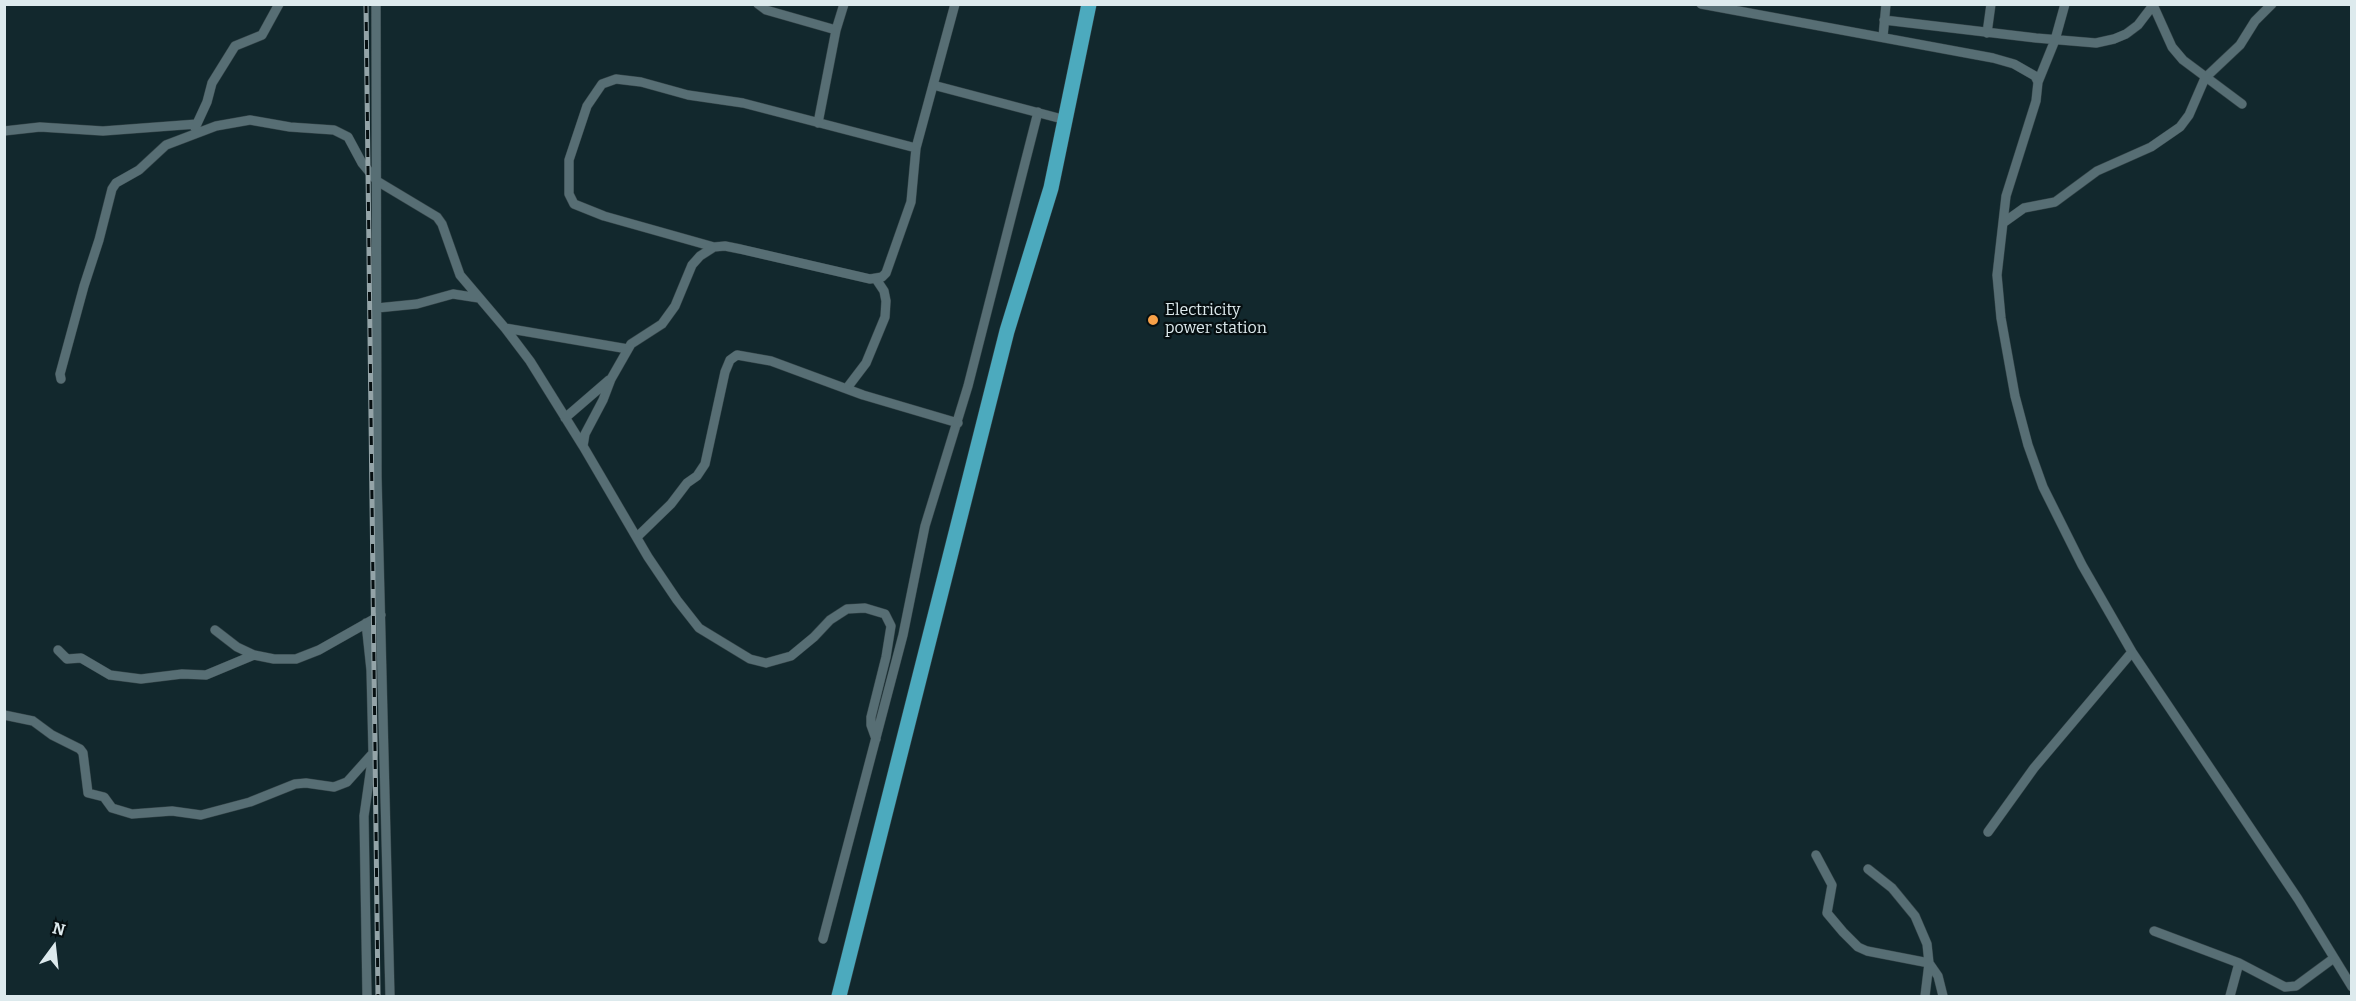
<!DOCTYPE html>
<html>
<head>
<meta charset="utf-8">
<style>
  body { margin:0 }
  #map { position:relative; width:2356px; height:1001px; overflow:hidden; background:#12282d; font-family:Bitter,serif }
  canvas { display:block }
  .frame { position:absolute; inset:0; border:6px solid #ddeaed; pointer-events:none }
  .north { position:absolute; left:24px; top:917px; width:60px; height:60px; -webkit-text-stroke:4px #060f11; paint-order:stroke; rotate:15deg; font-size:16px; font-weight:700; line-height:24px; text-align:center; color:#ddeaed }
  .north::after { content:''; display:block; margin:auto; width:21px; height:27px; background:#ddeaed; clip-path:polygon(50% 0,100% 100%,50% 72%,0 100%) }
</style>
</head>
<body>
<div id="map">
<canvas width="2356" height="1001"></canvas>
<div class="frame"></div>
<div class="north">N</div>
</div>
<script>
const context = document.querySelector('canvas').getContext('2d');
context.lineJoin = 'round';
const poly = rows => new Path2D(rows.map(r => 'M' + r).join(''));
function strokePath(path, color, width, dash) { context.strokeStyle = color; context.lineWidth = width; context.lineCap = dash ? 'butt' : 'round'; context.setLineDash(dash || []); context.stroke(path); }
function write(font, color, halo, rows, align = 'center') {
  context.font = font + ' Bitter,serif'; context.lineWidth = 4.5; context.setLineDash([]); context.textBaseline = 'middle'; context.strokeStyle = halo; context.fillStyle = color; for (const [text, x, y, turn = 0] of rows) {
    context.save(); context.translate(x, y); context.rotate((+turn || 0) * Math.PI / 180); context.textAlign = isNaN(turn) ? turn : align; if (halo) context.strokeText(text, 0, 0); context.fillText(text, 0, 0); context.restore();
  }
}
const minor = poly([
  [376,4,377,477,390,996],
  [758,4,766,10,836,30],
  [1701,4,1993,58,2014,64,2035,76,2038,82,2036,101,2006,196,1997,275,2001,318,2015,396,2028,445,2043,487,2082,565,2132,652,2298,899,2352,987],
  [2154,7,2172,47,2183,60,2242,104],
  [1884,20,2036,38,2096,43,2114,39,2126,34,2138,25,2154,4],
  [1987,33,1991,4],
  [1883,37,1886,4],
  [2038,82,2055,40,2065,4],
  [933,85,1066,120],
  [818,123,836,30,844,4],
  [195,128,207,102,212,83,235,46,262,35,279,4],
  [4,131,40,127,103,131,197,124],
  [2003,223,2024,208,2055,202,2097,171,2151,147,2180,127,2189,115,2205,78,2240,45,2255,21,2272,4],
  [714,247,604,216,574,204,569,194,569,160,587,106,602,84,616,79,641,82,688,95,743,103,916,148],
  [377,308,417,304,453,294,479,298],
  [505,328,628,349],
  [61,379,60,374,84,286,99,240,112,189,116,183,139,170,166,145,216,126,250,120,290,127,334,130,348,137,362,163,377,181,437,217,442,224,460,275,505,328,530,361,583,446,648,557,677,600,699,628,750,659,766,663,791,656,814,637,830,620,847,609,865,608,885,614,891,626,886,657,871,717,871,725,876,739],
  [847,388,866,363,885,317,886,301,884,291,876,279],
  [565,418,609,380],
  [583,446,585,434,603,400,611,379,631,344,662,324,675,306,692,265,700,256,714,247,725,246,740,249,870,279,882,277,886,273,911,202,916,148,955,4],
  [637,537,671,504,687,483,697,476,705,464,725,372,730,360,737,355,771,361,863,395,958,423],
  [366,623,371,670,373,753,364,816,367,996],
  [215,630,237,647,254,655,274,659,296,659,319,650,381,615],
  [58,650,67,659,81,658,110,675,141,679,182,674,206,675,254,655],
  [4,715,33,721,52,735,80,749,83,753,88,793,104,797,112,808,132,814,172,811,201,815,250,802,295,784,306,783,334,787,347,782,373,753],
  [1988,832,2034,768,2132,652],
  [1816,855,1832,885,1827,913,1843,932,1858,947,1867,951,1929,963,1938,976,1943,996],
  [1868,869,1892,888,1915,916,1927,944,1929,963,1925,996],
  [2154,931,2239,963,2285,987,2296,986,2334,958],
  [823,939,903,635,925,526,968,386,1038,112],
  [2230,996,2239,963]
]);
const trunk = poly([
  [839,996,1007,331,1051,188,1089,4]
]);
strokePath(minor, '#354549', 10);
strokePath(trunk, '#354549', 16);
strokePath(minor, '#576e74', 9);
strokePath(trunk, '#4caabe', 15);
const rail = poly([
  [366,4,378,996]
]);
strokePath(rail, '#94a4a8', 5);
strokePath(rail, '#060f11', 3, [9]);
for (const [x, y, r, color] of [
  [1153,320,6,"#f7a148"]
]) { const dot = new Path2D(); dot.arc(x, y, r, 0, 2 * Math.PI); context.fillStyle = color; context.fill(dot); strokePath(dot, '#060f11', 2); }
write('16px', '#ddeaed', '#060f11', [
  ["Electricity",1165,311],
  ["power station",1165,329]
], 'left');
</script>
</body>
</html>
